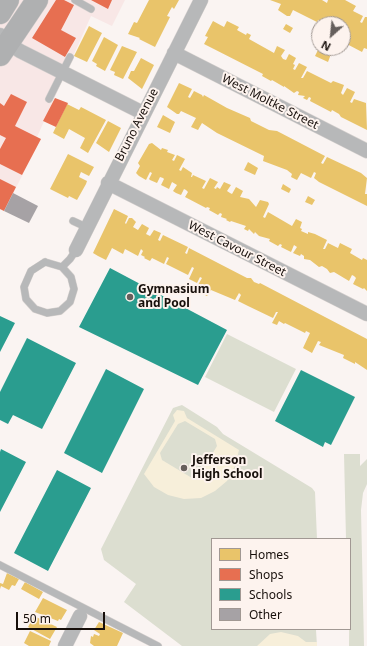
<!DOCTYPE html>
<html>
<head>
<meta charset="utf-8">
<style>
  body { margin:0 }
  #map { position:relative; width:367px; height:646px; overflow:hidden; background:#faf4f2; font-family:"Noto Sans",sans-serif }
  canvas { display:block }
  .legend { position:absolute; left:211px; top:538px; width:140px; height:92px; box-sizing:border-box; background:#fdf3ee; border:1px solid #a19893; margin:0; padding:5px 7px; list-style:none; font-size:12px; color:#170f0b }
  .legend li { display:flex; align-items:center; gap:8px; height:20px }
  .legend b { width:20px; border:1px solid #a19893 }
  .north { position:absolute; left:311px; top:16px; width:40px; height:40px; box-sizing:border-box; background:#fdf3ee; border:1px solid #a19893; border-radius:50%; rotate:207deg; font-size:11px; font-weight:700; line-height:16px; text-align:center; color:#170f0b }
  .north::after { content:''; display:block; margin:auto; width:14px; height:18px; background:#665f5c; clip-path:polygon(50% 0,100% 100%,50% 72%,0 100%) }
  .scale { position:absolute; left:16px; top:612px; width:89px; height:18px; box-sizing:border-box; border:2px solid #170f0b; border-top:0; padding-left:5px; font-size:12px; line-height:14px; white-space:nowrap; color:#170f0b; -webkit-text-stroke:3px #fdf3ee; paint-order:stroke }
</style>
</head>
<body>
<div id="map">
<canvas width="367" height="646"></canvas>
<ul class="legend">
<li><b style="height:11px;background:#e9c46a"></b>Homes</li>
<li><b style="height:11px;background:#e76f51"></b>Shops</li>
<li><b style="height:11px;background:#2a9d8f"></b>Schools</li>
<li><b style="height:11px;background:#a6a2a5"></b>Other</li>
</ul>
<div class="north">N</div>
<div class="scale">50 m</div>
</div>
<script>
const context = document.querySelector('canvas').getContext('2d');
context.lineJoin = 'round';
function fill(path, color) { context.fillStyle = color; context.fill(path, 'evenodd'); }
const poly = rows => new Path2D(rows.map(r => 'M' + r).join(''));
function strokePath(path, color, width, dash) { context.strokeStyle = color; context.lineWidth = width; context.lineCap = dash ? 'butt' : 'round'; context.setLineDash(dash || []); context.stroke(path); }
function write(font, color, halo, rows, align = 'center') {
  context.font = font + ' "Noto Sans",sans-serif'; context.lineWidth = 4; context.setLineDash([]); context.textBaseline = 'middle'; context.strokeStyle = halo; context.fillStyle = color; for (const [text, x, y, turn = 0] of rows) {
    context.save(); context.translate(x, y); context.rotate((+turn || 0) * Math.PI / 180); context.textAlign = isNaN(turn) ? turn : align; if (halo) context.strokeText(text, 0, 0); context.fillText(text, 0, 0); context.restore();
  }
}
fill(poly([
  [0,0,125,0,112,26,91,16,37,137,41,139,4,211,0,209]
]), '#f8e7e6');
fill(poly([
  [227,334,296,369,274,412,205,377],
  [182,405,217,427,223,434,312,488,315,492,317,539,212,539,212,629,322,629,316,630,317,646,182,646,124,602,136,584,104,560,101,549,173,408],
  [344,454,360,454,360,466,367,459,367,484,363,493,361,510,364,646,349,646,350,539,346,539]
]), '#dcded0');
fill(poly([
  [177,410,184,411,187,418,239,450,235,466,227,481,215,491,201,498,184,499,168,495,154,487,144,474,175,421,173,415],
  [185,421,215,439,217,446,199,476,192,478,162,460,160,453,178,424],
  [281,632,298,636,306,642,317,642,317,646,257,646,270,634]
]), '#f7efda');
fill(poly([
  [149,0,179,0,174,9,172,7,167,16,170,17,155,47,139,39,140,38,128,34,134,22,137,23],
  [270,0,322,0,327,3,328,0,345,0,356,6,353,11,363,16,360,22,362,23,365,17,367,17,367,49,364,48,362,52,343,42,343,24,326,24,318,20,317,22,293,10,290,16,287,16,278,10,281,4],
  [213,21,224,27,227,21,239,27,237,30,246,35,247,33,251,35,249,39,274,53,277,46,285,50,281,56,283,59,286,60,289,54,296,58,293,64,295,65,293,69,295,70,299,63,307,67,301,78,303,78,307,71,331,83,333,81,344,85,341,93,343,95,347,88,355,92,350,102,352,103,354,99,366,103,367,130,341,117,339,114,332,110,331,112,310,101,311,98,309,97,307,100,303,98,305,96,298,95,299,92,297,91,294,93,284,86,284,87,272,80,271,81,262,76,263,74,204,44,208,37,205,36],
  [286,24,293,28,290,33,283,29],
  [89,26,102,33,87,62,74,56],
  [104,37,118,45,105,71,96,66,97,64,92,61],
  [122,46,137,52,123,79,114,75,115,72,110,70],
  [319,48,331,54,328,62,315,56],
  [141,58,154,65,142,89,128,78,131,71,134,71],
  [179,83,192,89,188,97,190,98,194,91,202,95,203,97,204,95,227,108,250,118,251,121,269,130,277,131,325,156,321,163,323,164,327,157,361,173,367,178,365,194,367,194,367,206,319,182,314,178,316,173,314,172,311,178,301,173,297,180,291,177,292,174,287,170,263,161,264,156,217,133,202,123,198,130,191,127,196,118,181,111,179,114,177,114,167,107],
  [67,104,79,110,81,107,106,120,88,153,80,148,85,138,69,129,64,139,53,133],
  [163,115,175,122,170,133,157,127],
  [108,121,121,128,109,152,96,143],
  [152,143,161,150,162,148,168,150,167,152,175,155,172,160,174,161,177,155,185,159,179,170,181,171,183,167,192,173,191,177,192,177,193,175,206,181,202,188,204,189,210,178,218,182,214,188,216,189,217,187,220,189,224,182,231,185,227,191,230,193,232,194,236,187,243,191,240,197,249,199,256,207,260,200,268,202,269,204,263,217,265,218,268,212,292,226,296,219,302,222,300,228,302,229,301,231,308,234,308,232,315,234,327,240,323,249,325,249,328,243,338,248,340,243,352,249,350,253,362,260,363,258,367,260,367,291,364,288,363,289,353,284,356,278,354,276,352,275,349,281,334,272,330,273,327,269,322,266,319,267,310,260,304,259,304,256,301,254,300,256,293,253,297,247,294,245,291,252,281,247,282,245,280,244,278,246,269,241,270,239,259,236,255,232,254,234,249,229,248,231,244,229,246,226,231,221,230,222,226,220,227,219,221,217,222,214,220,213,218,215,209,210,210,208,207,207,206,208,185,197,188,192,186,190,184,189,181,195,176,193,173,191,177,185,172,182,169,189,161,185,164,179,163,178,160,177,157,183,150,180,149,179,152,173,150,172,146,180,139,176,136,173,140,166,138,163,149,144],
  [68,154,94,167,89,176,81,172,79,177,87,181,86,184,77,200,69,196,68,198,50,189],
  [248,162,258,168,255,175,244,170],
  [283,184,291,189,289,193,281,189],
  [308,196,315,200,312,205,305,202],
  [114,209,128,216,125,223,126,224,129,218,132,218,136,222,133,227,138,230,142,224,149,228,146,234,150,236,154,230,161,233,158,240,160,241,163,235,188,247,185,253,187,254,189,248,247,278,251,278,254,282,259,284,260,283,367,339,367,370,355,362,355,364,343,358,344,355,319,345,321,342,318,341,312,353,303,348,310,333,306,331,305,333,285,323,284,324,279,321,277,325,272,323,278,312,276,312,273,318,248,306,238,301,241,295,239,293,235,300,211,290,207,296,195,290,202,278,200,277,197,283,189,279,194,268,192,267,188,275,166,264,169,258,167,257,164,264,152,258,150,261,144,258,145,257,141,255,143,251,141,249,138,256,125,249,123,254,112,248,106,260,98,256,93,253],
  [7,573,19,579,15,586,12,585,9,590,1,586,0,589,0,583,3,584],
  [25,582,43,592,39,599,21,589],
  [43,598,67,610,61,620,59,619,58,621,35,612],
  [34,616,57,627,50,639,28,627],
  [99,622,123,633,117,646,94,646,90,643,91,636,93,637,94,634,99,636,100,634,94,630],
  [30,631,51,641,49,646,29,646,24,643]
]), '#e9c46a');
fill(poly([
  [56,0,64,0,74,5,61,30,76,38,65,57,32,38],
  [91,0,112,0,108,9],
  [11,94,27,102,15,126,41,139,22,175,0,164,0,149,6,138,0,135,0,103,4,106],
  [55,98,68,103,56,127,43,121],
  [0,179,16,187,4,211,0,209]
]), '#e76f51');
fill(poly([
  [110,268,227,330,198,385,79,327],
  [0,316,15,323,0,352],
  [27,338,76,363,42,429,13,415,8,424,0,420,0,392],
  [106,369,144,389,102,473,64,453],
  [301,370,355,397,331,445,325,442,323,447,275,421],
  [1,449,26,462,0,512,0,452],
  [57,470,91,488,48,571,14,553]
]), '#2a9d8f');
fill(poly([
  [13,193,38,206,29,223,4,211]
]), '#a6a2a5');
const lane = poly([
  [75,0,91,9],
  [49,99,70,57],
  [73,221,86,227],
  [45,262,62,267,71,277,74,289,70,302,60,311,47,313,35,309,26,299,24,287,31,271,45,262],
  [62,267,70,259,76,250],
  [0,565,158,646]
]);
const street = poly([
  [0,35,8,43,20,51,143,113],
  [174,53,367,151],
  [108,183,367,314],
  [76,250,201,0],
  [65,646,80,616]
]);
const primary = poly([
  [0,13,8,0],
  [0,55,37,0]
]);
strokePath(lane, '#d5d0ce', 8);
strokePath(street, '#d5d0ce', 15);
strokePath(primary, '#d5d0ce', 23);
strokePath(lane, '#b7b8b9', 7);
strokePath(street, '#b7b8b9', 14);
strokePath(primary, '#afb0b1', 22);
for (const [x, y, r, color] of [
  [130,297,4,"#665f5c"],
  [184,468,4,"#665f5c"]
]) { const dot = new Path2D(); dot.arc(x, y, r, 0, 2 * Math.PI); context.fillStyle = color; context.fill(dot); strokePath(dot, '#fdf3ee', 1.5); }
write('12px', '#170f0b', '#fdf3ee', [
  ["West Moltke Street",270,102,27],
  ["Bruno Avenue",137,125,-63],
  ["West Cavour Street",237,249,27]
]);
write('bold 12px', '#170f0b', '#fdf3ee', [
  ["Gymnasium",138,290],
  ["and Pool",138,304],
  ["Jefferson",192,461],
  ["High School",192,475]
], 'left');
</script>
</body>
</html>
